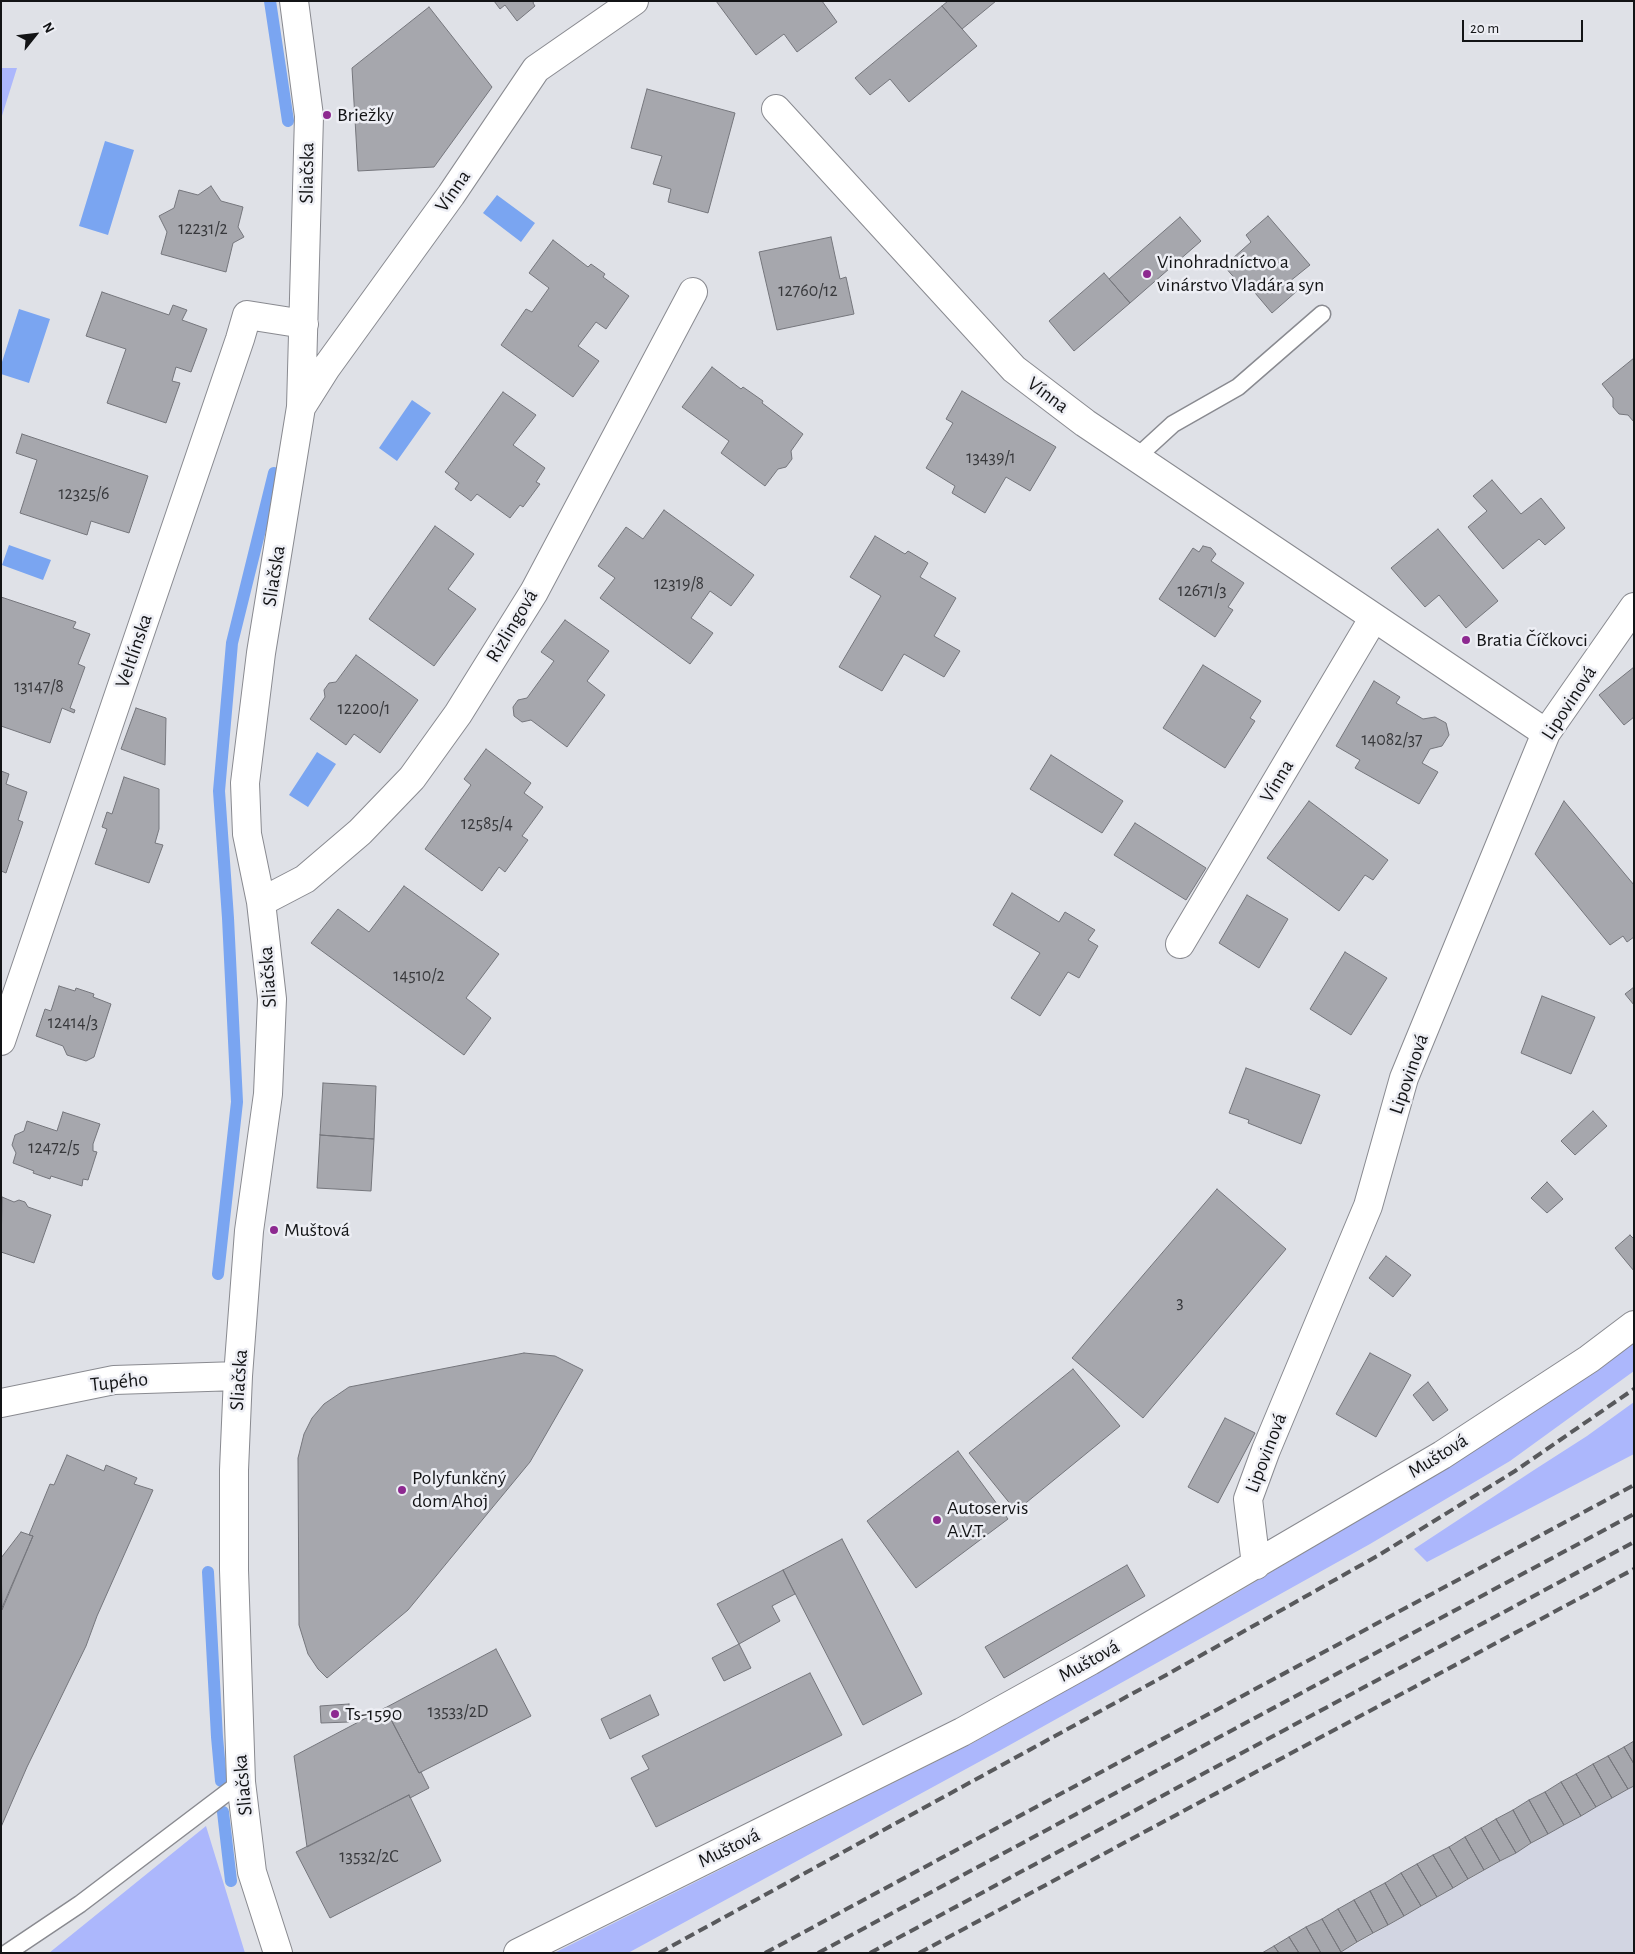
<!DOCTYPE html>
<html>
<head>
<meta charset="utf-8">
<style>
  body { margin:0 }
  #map { position:relative; width:1635px; height:1954px; overflow:hidden; background:#dfe1e7; font-family:"Alegreya Sans",sans-serif }
  canvas { display:block }
  .frame { position:absolute; inset:0; border:2px solid #131416; pointer-events:none }
  .north { position:absolute; left:10px; top:10px; width:50px; height:50px; -webkit-text-stroke:4px #edeef4; paint-order:stroke; rotate:61deg; font-size:14px; font-weight:700; line-height:20px; text-align:center; color:#131416 }
  .north::after { content:''; display:block; margin:auto; width:18px; height:22px; background:#131416; clip-path:polygon(50% 0,100% 100%,50% 72%,0 100%) }
  .scale { position:absolute; left:1462px; top:20px; width:121px; height:22px; box-sizing:border-box; border:2px solid #131416; border-top:0; padding-left:6px; font-size:15px; line-height:18px; white-space:nowrap; color:#131416; -webkit-text-stroke:4px #edeef4; paint-order:stroke }
</style>
</head>
<body>
<div id="map">
<canvas width="1635" height="1954"></canvas>
<div class="frame"></div>
<div class="north">N</div>
<div class="scale">20 m</div>
</div>
<script>
const context = document.querySelector('canvas').getContext('2d');
context.lineJoin = 'round';
function fill(path, color) { context.fillStyle = color; context.fill(path, 'evenodd'); }
const poly = rows => new Path2D(rows.map(r => 'M' + r).join(''));
function strokePath(path, color, width, dash) { context.strokeStyle = color; context.lineWidth = width; context.lineCap = dash ? 'butt' : 'round'; context.setLineDash(dash || []); context.stroke(path); }
function write(font, color, halo, rows, align = 'center') {
  context.font = font + ' "Alegreya Sans",sans-serif'; context.lineWidth = 5; context.setLineDash([]); context.textBaseline = 'middle'; context.strokeStyle = halo; context.fillStyle = color; for (const [text, x, y, turn = 0] of rows) {
    context.save(); context.translate(x, y); context.rotate((+turn || 0) * Math.PI / 180); context.textAlign = isNaN(turn) ? turn : align; if (halo) context.strokeText(text, 0, 0); context.fillText(text, 0, 0); context.restore();
  }
}
fill(poly([
  [1634,1785,1634,1953,1340,1953]
]), '#d2d5e2');
fill(poly([
  [1,68,17,68,1,119],
  [1634,1339,1634,1371,1510,1461,1370,1544,999,1751,628,1953,554,1953,971,1744,1097,1673,1233,1595,1397,1497],
  [1634,1402,1634,1454,1427,1562,1414,1549,1534,1470,1587,1436],
  [206,1826,245,1953,49,1953]
]), '#acb7fc');
fill(poly([
  [105,141,134,150,108,235,79,226],
  [497,195,535,223,521,242,483,213],
  [19,309,50,319,29,383,1,374,1,365],
  [412,400,431,413,397,461,379,448],
  [9,545,51,560,43,580,2,565],
  [317,752,336,764,308,807,289,795]
]), '#7aa5f1');
strokePath(poly([
  [270,1,288,121],
  [218,1274,237,1102,228,918,219,791,232,643,274,473],
  [208,1572,217,1737,221,1781],
  [223,1812,231,1881]
]), '#7aa5f1', 12);
const building = poly([
  [494,1,534,1,533,3,535,6,517,21,505,5,500,9,494,1],
  [716,1,822,1,837,22,797,52,784,34,756,55,716,1],
  [948,1,996,1,962,29,942,6,948,1],
  [942,6,977,46,909,102,890,79,870,95,855,78,942,6],
  [429,7,492,87,434,167,358,171,352,68,429,7],
  [647,89,735,113,708,213,668,202,671,189,653,184,662,156,631,148,647,89],
  [211,186,221,201,243,207,238,227,244,237,233,243,226,272,161,254,167,232,159,216,174,208,179,190,198,195,211,186],
  [1268,216,1310,265,1289,282,1297,291,1272,313,1250,287,1246,291,1224,266,1251,242,1246,235,1268,216],
  [1180,217,1201,241,1130,303,1109,279,1180,217],
  [831,237,840,279,846,277,854,314,777,330,759,252,831,237],
  [553,240,588,267,591,264,605,274,603,277,629,296,606,329,596,322,578,346,599,361,573,397,501,345,526,309,532,312,549,288,529,273,553,240],
  [1104,273,1130,303,1074,351,1049,321,1104,273],
  [102,292,169,315,173,305,187,310,182,320,207,329,191,372,176,367,172,381,180,383,166,423,107,403,126,349,86,336,102,292],
  [1634,358,1634,422,1628,415,1619,414,1613,407,1613,398,1602,384,1634,358],
  [712,367,741,389,743,387,763,401,762,403,803,434,791,451,792,459,786,467,778,469,765,486,721,453,729,441,682,407,712,367],
  [962,391,1056,447,1030,491,1006,477,985,513,952,493,955,486,926,468,953,423,946,419,962,391],
  [503,392,536,415,513,445,545,468,536,482,540,484,523,507,520,505,510,518,477,494,471,501,455,489,459,483,445,472,503,392],
  [22,434,148,476,129,533,91,521,87,535,20,513,37,460,16,453,22,434],
  [1492,480,1521,514,1541,498,1565,528,1545,545,1539,539,1503,569,1468,527,1487,511,1473,496,1492,480],
  [664,510,754,575,731,606,710,591,691,618,713,633,690,664,600,598,615,578,598,566,626,527,643,539,664,510],
  [435,526,474,554,448,589,476,609,434,666,369,619,435,526],
  [1438,529,1498,601,1466,628,1439,595,1425,607,1391,568,1438,529],
  [875,536,905,554,908,551,928,563,920,577,956,598,934,636,960,651,944,677,904,654,882,691,839,667,881,596,850,577,875,536],
  [1203,546,1211,548,1216,554,1211,561,1244,583,1228,607,1233,610,1215,637,1159,599,1193,548,1199,552,1203,546],
  [1,597,76,622,73,628,90,634,78,664,85,667,70,708,75,710,74,713,62,708,50,743,1,726,1,597],
  [565,620,609,651,587,681,605,695,567,747,531,720,522,722,514,716,513,707,518,700,527,698,554,661,541,652,565,620],
  [356,655,418,700,380,753,354,734,346,745,310,719,325,697,324,690,329,683,336,682,356,655],
  [1203,665,1261,701,1250,718,1255,721,1225,768,1163,728,1203,665],
  [1634,667,1634,717,1624,725,1599,695,1634,667],
  [1374,681,1400,697,1396,703,1423,719,1435,717,1446,723,1449,735,1442,746,1430,749,1422,763,1438,772,1419,804,1355,768,1360,760,1336,746,1374,681],
  [136,708,166,718,165,765,121,749,136,708],
  [486,749,531,783,524,793,543,807,522,836,528,840,505,872,499,867,482,891,425,849,471,785,464,779,486,749],
  [1051,755,1123,801,1102,833,1030,789,1051,755],
  [1,771,9,774,6,784,27,792,18,820,23,822,6,873,1,871,1,771],
  [124,777,159,789,159,829,155,843,163,845,149,883,95,864,107,829,102,827,107,812,112,814,124,777],
  [1309,801,1388,860,1373,880,1365,875,1339,911,1267,858,1309,801],
  [1564,801,1634,885,1634,937,1627,942,1623,936,1610,945,1535,854,1564,801],
  [1135,823,1206,868,1186,900,1114,855,1135,823],
  [404,886,499,954,466,998,491,1018,464,1055,311,943,338,909,369,932,404,886],
  [1012,893,1059,922,1065,912,1095,930,1088,940,1098,946,1079,978,1068,972,1040,1016,1011,998,1040,953,993,925,1012,893],
  [1247,895,1288,919,1259,968,1219,943,1247,895],
  [1345,952,1387,978,1351,1035,1310,1009,1345,952],
  [59,986,75,991,76,988,94,994,93,997,111,1004,94,1057,86,1061,67,1055,63,1046,36,1036,45,1009,51,1011,59,986],
  [1634,987,1634,1005,1625,994,1634,987],
  [1542,996,1595,1017,1571,1074,1521,1053,1542,996],
  [1246,1068,1320,1095,1301,1144,1248,1123,1249,1120,1229,1113,1246,1068],
  [323,1083,376,1086,374,1139,320,1135,323,1083],
  [1593,1111,1607,1126,1575,1155,1561,1141,1593,1111],
  [63,1112,100,1124,93,1144,93,1151,97,1152,88,1180,83,1179,82,1186,51,1176,50,1179,33,1173,34,1171,13,1163,16,1153,12,1145,15,1135,24,1131,27,1121,57,1131,63,1112],
  [320,1135,374,1139,371,1191,317,1188,320,1135],
  [1547,1182,1563,1199,1547,1213,1531,1198,1547,1182],
  [1217,1189,1286,1249,1143,1418,1072,1358,1217,1189],
  [2,1197,14,1202,19,1200,25,1202,28,1207,51,1215,34,1263,1,1252,2,1197],
  [1630,1235,1634,1239,1634,1271,1615,1248,1630,1235],
  [1386,1256,1411,1275,1393,1297,1369,1278,1386,1256],
  [524,1353,555,1356,583,1370,530,1462,408,1610,327,1678,318,1669,308,1654,299,1625,298,1458,304,1434,312,1418,324,1404,349,1387,524,1353],
  [1370,1353,1411,1375,1376,1437,1336,1414,1370,1353],
  [1073,1369,1120,1426,1016,1511,969,1453,1073,1369],
  [1428,1382,1448,1410,1433,1421,1413,1395,1428,1382],
  [1225,1418,1255,1433,1218,1503,1188,1487,1225,1418],
  [958,1451,1008,1519,916,1588,867,1521,958,1451],
  [67,1455,104,1471,106,1465,137,1478,134,1484,153,1490,97,1616,86,1646,27,1767,1,1827,1,1610,33,1536,29,1535,50,1484,54,1485,67,1455],
  [21,1532,33,1536,2,1610,1,1558,21,1532],
  [842,1539,922,1694,863,1725,783,1570,842,1539],
  [1127,1565,1145,1596,1004,1678,985,1647,1127,1565],
  [783,1570,795,1594,772,1606,780,1621,739,1644,717,1604,783,1570],
  [739,1644,751,1668,724,1681,712,1658,739,1644],
  [496,1649,531,1716,419,1773,385,1708,496,1649],
  [810,1673,842,1735,656,1827,631,1778,649,1769,642,1756,810,1673],
  [650,1695,659,1715,610,1739,601,1719,650,1695],
  [349,1704,349,1722,321,1723,320,1706,349,1704],
  [385,1708,419,1773,421,1772,429,1788,410,1798,409,1795,307,1847,294,1756,385,1708],
  [1634,1741,1634,1764,1624,1747,1634,1741],
  [1624,1747,1634,1764,1634,1786,1628,1789,1608,1756,1624,1747],
  [1608,1756,1628,1789,1612,1798,1593,1764,1608,1756],
  [1593,1764,1612,1798,1596,1807,1576,1774,1593,1764],
  [1576,1774,1596,1807,1581,1816,1561,1782,1576,1774],
  [1561,1782,1581,1816,1564,1825,1545,1792,1561,1782],
  [1545,1792,1564,1825,1548,1834,1529,1800,1545,1792],
  [409,1795,441,1861,330,1918,296,1852,409,1795],
  [1529,1800,1548,1834,1531,1843,1513,1810,1529,1800],
  [1513,1810,1531,1843,1516,1853,1496,1819,1513,1810],
  [1496,1819,1516,1853,1500,1861,1481,1828,1496,1819],
  [1481,1828,1500,1861,1484,1870,1465,1837,1481,1828],
  [1465,1837,1484,1870,1468,1879,1449,1847,1465,1837],
  [1449,1847,1468,1879,1453,1888,1433,1855,1449,1847],
  [1433,1855,1453,1888,1437,1897,1417,1864,1433,1855],
  [1417,1864,1437,1897,1421,1906,1401,1873,1417,1864],
  [1401,1873,1421,1906,1404,1916,1385,1883,1401,1873],
  [1385,1883,1404,1916,1388,1925,1370,1891,1385,1883],
  [1370,1891,1388,1925,1373,1933,1354,1900,1370,1891],
  [1354,1900,1373,1933,1357,1942,1338,1909,1354,1900],
  [1338,1909,1357,1942,1341,1952,1322,1919,1338,1909],
  [1322,1919,1341,1952,1339,1953,1321,1953,1306,1927,1322,1919],
  [1306,1927,1321,1953,1299,1953,1289,1937,1306,1927],
  [1289,1937,1299,1953,1279,1953,1274,1946,1289,1937],
  [1274,1946,1279,1953,1262,1953,1274,1946]
]);
fill(building, '#a6a7ad');
strokePath(building, '#75767c', 1);
const lane = poly([
  [1137,457,1173,424,1238,387,1322,314],
  [7,1953,80,1904,241,1782]
]);
const street = poly([
  [776,109,1014,369,1085,423,1546,733],
  [302,406,326,368,451,195,536,69,634,1],
  [261,902,305,879,360,832,412,778,458,714,534,592,693,292],
  [1180,944,1373,619],
  [1,1041,240,339,247,315,304,324],
  [1,1403,114,1380,238,1376],
  [1256,1565,1248,1499,1266,1450,1368,1206,1404,1078,1546,733,1634,607],
  [278,1953,252,1872,241,1782,234,1570,234,1470,238,1376,249,1231,268,1094,272,999,261,902,247,834,245,783,261,653,301,407,309,116,294,1],
  [518,1953,962,1732,1090,1661,1442,1455,1589,1359,1634,1325]
]);
strokePath(lane, '#898a90', 19);
strokePath(street, '#898a90', 30);
strokePath(lane, '#fff', 16);
strokePath(street, '#fff', 28);
strokePath(poly([
  [659,1953,1168,1674,1379,1555,1515,1471,1634,1389],
  [765,1953,1634,1485],
  [818,1953,1634,1514],
  [870,1953,1634,1542],
  [919,1953,1634,1569]
]), '#58595c', 4, [10, 5]);
for (const [x, y, r, color] of [
  [327,115,5,"#8d2990"],
  [1147,274,5,"#8d2990"],
  [1466,640,5,"#8d2990"],
  [274,1230,5,"#8d2990"],
  [402,1490,5,"#8d2990"],
  [937,1520,5,"#8d2990"],
  [335,1714,5,"#8d2990"]
]) { const dot = new Path2D(); dot.arc(x, y, r, 0, 2 * Math.PI); context.fillStyle = color; context.fill(dot); strokePath(dot, '#edeef4', 2); }
write('18px', '#38393c', null, [
  ["12231/2",203,229],
  ["12760/12",808,291],
  ["13439/1",991,458],
  ["12325/6",84,494],
  ["12319/8",679,584],
  ["12671/3",1202,591],
  ["13147/8",39,687],
  ["12200/1",364,709],
  ["14082/37",1392,740],
  ["12585/4",487,824],
  ["14510/2",419,976],
  ["12414/3",73,1023],
  ["12472/5",54,1148],
  ["3",1180,1303],
  ["13533/2D",458,1712],
  ["13532/2C",369,1857]
]);
write('20px', '#131416', '#edeef4', [
  ["Briežky",337,115],
  ["Vinohradníctvo a",1157,262],
  ["vinárstvo Vladár a syn",1157,285],
  ["Bratia Číčkovci",1476,640],
  ["Muštová",284,1230],
  ["Polyfunkčný",412,1478],
  ["dom Ahoj",412,1501],
  ["Autoservis",947,1508],
  ["A.V.T.",947,1531],
  ["Ts-1590",345,1714]
], 'left');
write('20px', '#131416', '#edeef4', [
  ["Sliačska",307,173,-89],
  ["Vínna",453,191,-55],
  ["Vínna",1048,395,37],
  ["Sliačska",274,576,-81],
  ["Rizlingová",512,626,-59],
  ["Veltlínska",134,651,-71],
  ["Lipovinová",1569,703,-57],
  ["Vínna",1277,781,-59],
  ["Sliačska",268,977,-94],
  ["Lipovinová",1409,1074,-71],
  ["Sliačska",239,1380,-86],
  ["Tupého",119,1382,-6],
  ["Lipovinová",1266,1453,-69],
  ["Muštová",1438,1456,-32],
  ["Muštová",1089,1661,-29],
  ["Sliačska",243,1785,-95],
  ["Muštová",729,1848,-26]
]);
</script>
</body>
</html>
